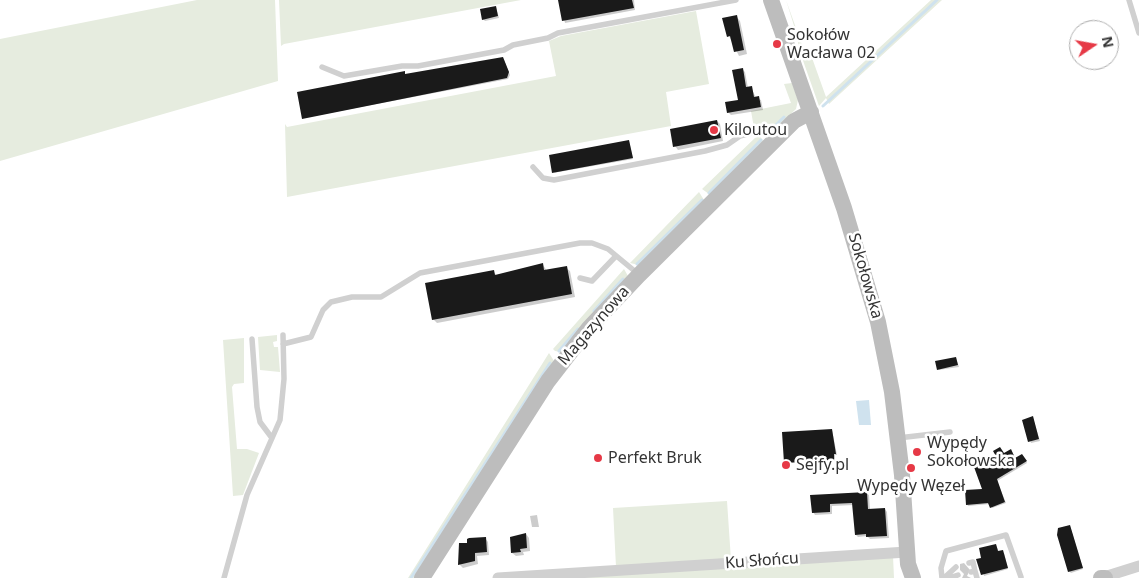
<!DOCTYPE html>
<html>
<head>
<meta charset="utf-8">
<style>
  body { margin:0 }
  #map { position:relative; width:1139px; height:578px; overflow:hidden; background:#fff; font-family:"Noto Sans",sans-serif }
  canvas { display:block }
  .north { position:absolute; left:1069px; top:20px; width:50px; height:50px; box-sizing:border-box; background:#fff; border:1px solid #adadad; border-radius:50%; rotate:78deg; font-size:14px; font-weight:700; line-height:20px; text-align:center; color:#333 }
  .north::after { content:''; display:block; margin:auto; width:18px; height:22px; background:#e63946; clip-path:polygon(50% 0,100% 100%,50% 72%,0 100%) }
</style>
</head>
<body>
<div id="map">
<canvas width="1139" height="578"></canvas>
<div class="north">N</div>
</div>
<script>
const context = document.querySelector('canvas').getContext('2d');
context.lineJoin = 'round';
function fill(path, color) { context.fillStyle = color; context.fill(path, 'evenodd'); }
const poly = rows => new Path2D(rows.map(r => 'M' + r).join(''));
function strokePath(path, color, width, dash) { context.strokeStyle = color; context.lineWidth = width; context.lineCap = dash ? 'butt' : 'round'; context.setLineDash(dash || []); context.stroke(path); }
function write(font, color, halo, rows, align = 'center') {
  context.font = font + ' "Noto Sans",sans-serif'; context.lineWidth = 5; context.setLineDash([]); context.textBaseline = 'middle'; context.strokeStyle = halo; context.fillStyle = color; for (const [text, x, y, turn = 0] of rows) {
    context.save(); context.translate(x, y); context.rotate((+turn || 0) * Math.PI / 180); context.textAlign = isNaN(turn) ? turn : align; if (halo) context.strokeText(text, 0, 0); context.fillText(text, 0, 0); context.restore();
  }
}
fill(poly([
  [197,0,275,0,278,81,0,161,0,39],
  [279,0,521,0,284,44,281,46],
  [786,0,806,56,811,55,826,97,931,0,942,0,829,104,826,98,819,106,800,52,795,29],
  [696,11,709,84,666,92,671,126,287,197,285,124,287,127,556,76,549,41,561,36],
  [792,83,798,100,796,109,775,129,762,126,754,128,751,111,791,103,784,84],
  [760,136,763,141,709,194,702,189,756,137],
  [699,192,704,200,639,265,630,263],
  [624,269,628,276,561,352,555,351,553,349],
  [277,335,277,341,273,342,274,347,278,347,280,372,260,370,258,337],
  [244,338,244,383,234,384,232,387,237,449,247,449,259,453,243,495,233,496,223,340],
  [549,353,554,361,415,578,408,578],
  [727,501,731,560,616,567,613,508],
  [893,556,894,578,552,578]
]), '#e6ecdf');
fill(poly([
  [869,400,871,425,859,425,856,401]
]), '#cfe2ee');
fill(poly([
  [559,0,634,0,635,10,565,23],
  [496,7,499,18,485,21,483,19],
  [736,16,740,21,747,54,739,56,729,36],
  [504,60,510,75,508,79,303,118,404,72,406,75],
  [742,69,745,72,748,88,751,87,756,98,761,100,763,110,731,115,728,112,740,101],
  [717,121,720,124,723,141,678,150,675,146],
  [629,141,633,159,553,173],
  [543,265,547,271,566,268,570,271,575,297,437,323,433,319,493,271,497,276],
  [956,358,959,367,938,370],
  [1033,418,1040,441,1031,443,1024,420],
  [832,430,837,455,835,455,835,461,785,463],
  [1012,452,1016,459,1023,456,1027,463,997,481,1006,503,992,508,990,504,968,506,967,504,984,490,999,459],
  [866,493,869,495,870,510,885,509,887,512,889,538,870,539,867,536,858,537,856,535,854,505,832,506,832,514,815,515,813,512,812,496],
  [537,515,539,527,532,527,530,516],
  [1070,526,1083,569,1071,573,1069,571],
  [526,534,529,538,530,551,523,552,524,555,516,556,512,553],
  [485,538,488,542,489,555,477,556,478,564,463,568,460,565,469,544],
  [996,545,999,552,1004,553,1008,569,984,576,982,559],
  [964,563,970,570,967,576,971,578,962,578,964,574,960,570,960,564]
]), '#0003');
strokePath(poly([
  [823,106,937,0],
  [774,127,784,117],
  [709,193,761,140],
  [637,264,702,200],
  [594,311,623,279],
  [559,351,578,329],
  [411,578,550,363]
]), '#cfe2ee', 3);
fill(poly([
  [558,0,632,0,634,8,562,21],
  [496,6,498,16,482,20,480,9],
  [737,15,744,50,734,52,730,36,727,37,722,18],
  [503,57,509,72,507,78,302,119,297,92,405,71,405,74],
  [743,68,746,87,752,86,754,97,759,96,761,107,727,113,725,102,738,100,732,70],
  [717,120,721,138,673,147,670,129],
  [629,140,633,158,552,173,549,155],
  [543,263,544,270,567,266,572,294,432,320,425,283,494,270,495,275],
  [956,357,958,365,937,370,935,361],
  [1033,416,1039,439,1028,442,1022,420],
  [832,429,836,454,834,454,834,460,784,463,782,432],
  [1000,447,1004,453,1011,449,1015,458,1022,454,1027,461,997,479,1005,502,990,508,988,503,966,505,965,490,982,489,974,467,997,458,993,451],
  [867,492,868,509,885,508,887,536,866,537,866,534,855,535,852,503,830,504,830,512,812,513,810,495],
  [1070,525,1083,568,1068,572,1057,535,1058,528],
  [526,533,527,548,520,549,521,552,511,553,510,537],
  [486,537,487,552,475,553,475,561,458,565,459,543,467,543,467,539,469,538],
  [996,544,998,551,1003,550,1008,568,981,575,976,559,981,558,979,548]
]), '#1a1a1a');
strokePath(poly([
  [1129,0,1139,33],
  [322,67,344,76,402,66,418,66,504,50,513,45,548,38,558,33,736,0],
  [533,167,543,178,554,180,705,151,727,145,740,136,755,132,764,131,773,138],
  [580,278,592,281,616,256],
  [252,339,257,407,260,422,272,438],
  [283,344,311,337,323,310,331,302,352,297,381,297,420,273,580,243,592,243,608,249,637,273],
  [898,438,950,432],
  [969,563,973,562,975,571],
  [971,572,975,571,977,578],
  [224,578,247,495,280,420,284,379,283,335],
  [942,578,941,568,946,551,1006,535,1021,577],
  [944,578,956,567],
  [949,578,958,575]
]), '#d0d0d0', 5.5);
strokePath(poly([
  [1104,577,1139,566],
  [498,578,907,552]
]), '#d0d0d0', 11);
strokePath(poly([
  [771,0,844,208,878,322,892,392,902,475,908,564,913,578],
  [422,578,548,381,589,328,639,275,794,121,811,112],
  [1101,578,1105,578]
]), '#bdbdbd', 16);
for (const [x, y, r, color] of [
  [777,44,5,"#e63946"],
  [714,130,5,"#e63946"],
  [917,452,5,"#e63946"],
  [598,458,5,"#e63946"],
  [786,465,5,"#e63946"],
  [911,468,5,"#e63946"]
]) { const dot = new Path2D(); dot.arc(x, y, r, 0, 2 * Math.PI); context.fillStyle = color; context.fill(dot); strokePath(dot, '#fff', 2); }
write('16px', '#333', '#fff', [
  ["Sokołów",787,35],
  ["Wacława 02",787,53],
  ["Kiloutou",724,130],
  ["Wypędy",927,443],
  ["Sokołowska",927,461],
  ["Perfekt Bruk",608,458],
  ["Sejfy.pl",796,465],
  ["Wypędy Węzeł",911,486,"center"]
], 'left');
write('16px', '#333', '#fff', [
  ["Sokołowska",865,276,74],
  ["Magazynowa",594,326,-49],
  ["Ku Słońcu",762,561,-4]
]);
</script>
</body>
</html>
